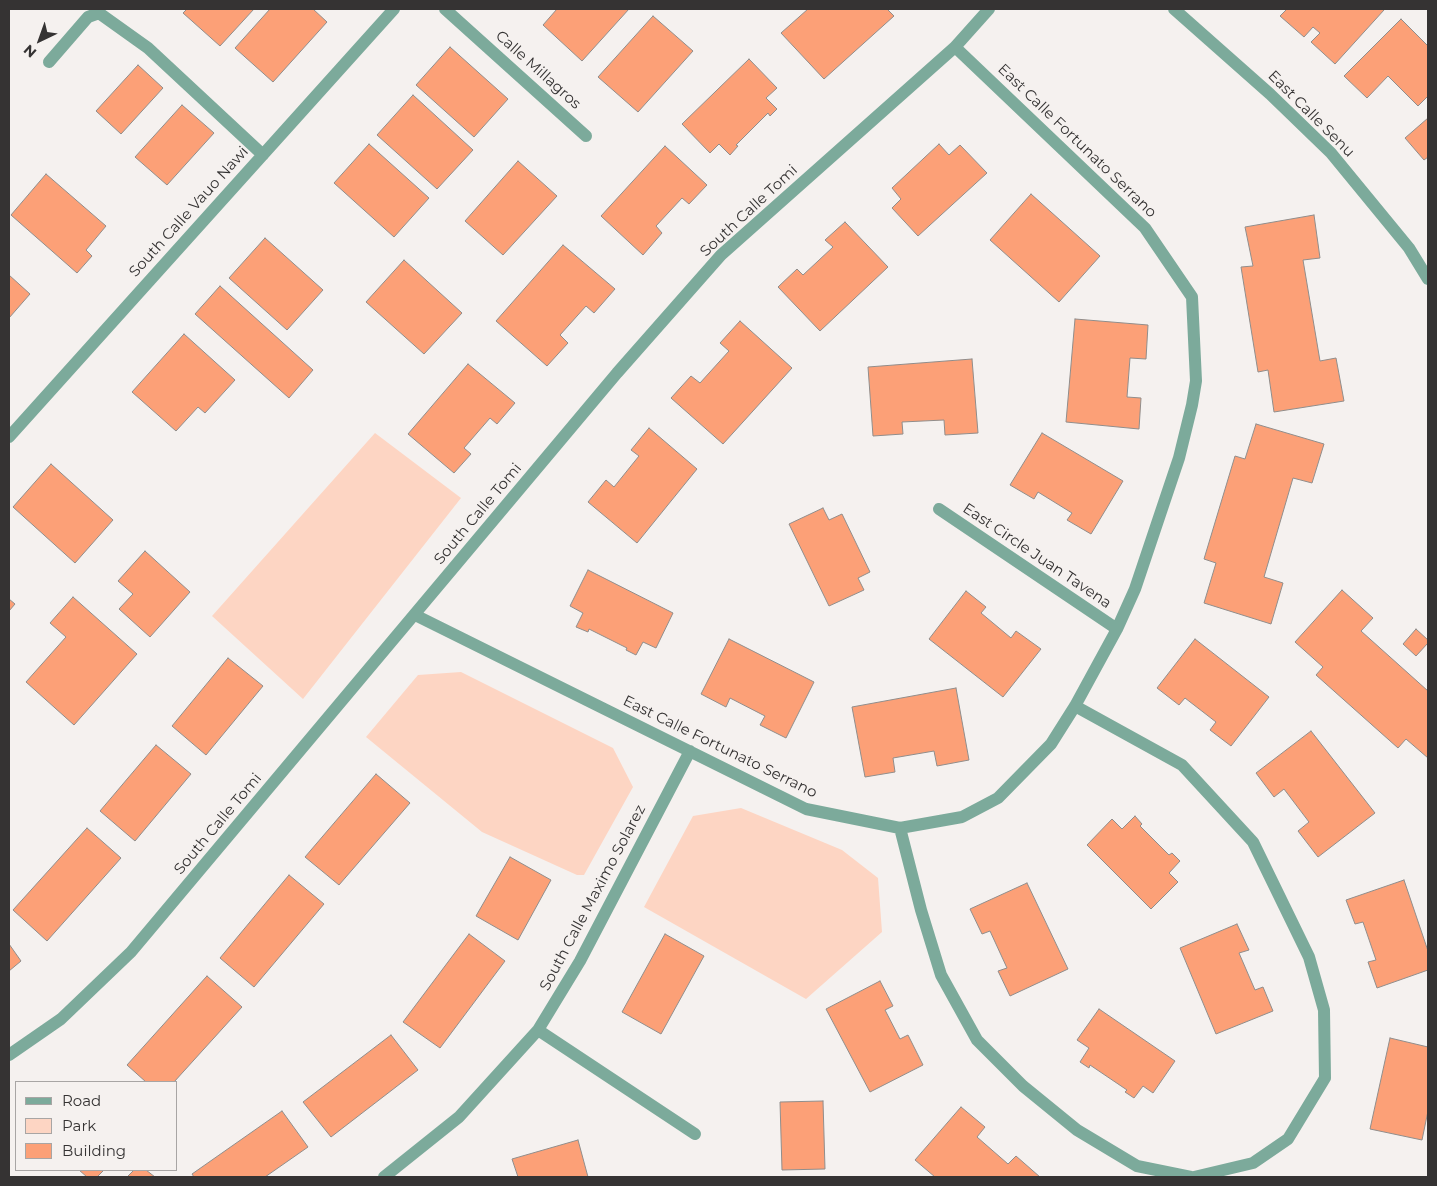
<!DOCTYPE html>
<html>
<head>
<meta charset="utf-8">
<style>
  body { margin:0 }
  #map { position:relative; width:1437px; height:1186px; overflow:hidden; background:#f5f1ef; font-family:Montserrat,sans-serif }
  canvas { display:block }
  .frame { position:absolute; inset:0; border:10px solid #353333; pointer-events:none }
  .legend { position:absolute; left:15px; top:1081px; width:162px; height:90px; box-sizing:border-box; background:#f5f1ef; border:1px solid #a8a5a4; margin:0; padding:6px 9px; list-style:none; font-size:15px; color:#353333 }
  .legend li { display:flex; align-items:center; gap:10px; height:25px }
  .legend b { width:25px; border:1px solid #a8a5a4 }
  .north { position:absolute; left:15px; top:15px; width:50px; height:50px; -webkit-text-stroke:4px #f5f1ef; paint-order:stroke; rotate:222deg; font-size:14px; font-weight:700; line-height:20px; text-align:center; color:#353333 }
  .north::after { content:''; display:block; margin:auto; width:18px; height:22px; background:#353333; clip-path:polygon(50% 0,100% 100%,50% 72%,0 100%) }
</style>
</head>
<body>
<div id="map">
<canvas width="1437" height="1186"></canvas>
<div class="frame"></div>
<ul class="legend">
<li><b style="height:6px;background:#7caa9b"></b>Road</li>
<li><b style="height:14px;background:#fdd5c3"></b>Park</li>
<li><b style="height:14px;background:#fca077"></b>Building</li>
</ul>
<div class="north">N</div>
</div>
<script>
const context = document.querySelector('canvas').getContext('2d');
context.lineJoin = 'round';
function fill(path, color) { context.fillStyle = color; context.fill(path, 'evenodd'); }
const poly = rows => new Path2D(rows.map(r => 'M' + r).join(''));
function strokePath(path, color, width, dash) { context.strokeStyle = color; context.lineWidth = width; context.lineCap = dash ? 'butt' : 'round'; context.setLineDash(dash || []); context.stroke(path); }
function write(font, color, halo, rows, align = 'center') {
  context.font = font + ' Montserrat,sans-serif'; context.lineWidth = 4; context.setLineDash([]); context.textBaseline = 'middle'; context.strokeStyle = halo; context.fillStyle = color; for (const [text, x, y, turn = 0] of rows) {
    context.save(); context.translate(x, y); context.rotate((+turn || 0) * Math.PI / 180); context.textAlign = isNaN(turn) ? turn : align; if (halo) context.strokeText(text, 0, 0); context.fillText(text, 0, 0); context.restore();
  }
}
fill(poly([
  [375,433,461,498,303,699,212,616],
  [461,672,613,748,633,787,584,875,577,875,482,832,366,737,418,675],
  [741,808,842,850,878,878,882,932,806,999,644,907,693,816]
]), '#fdd5c3');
const building = poly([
  [187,9,254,9,220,46,183,13,187,9],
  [270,9,313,9,327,22,273,82,235,48,270,9],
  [557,9,629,9,582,61,543,25,557,9],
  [808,9,887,9,894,16,824,79,781,33,808,9],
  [1287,9,1382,9,1384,10,1335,64,1311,42,1320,33,1313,27,1304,37,1280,16,1287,9],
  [653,16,693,51,638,112,598,77,653,16],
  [1401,19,1428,46,1428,96,1418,106,1388,76,1367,98,1344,76,1401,19],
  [450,47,508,99,474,137,416,85,450,47],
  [749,59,777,88,766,98,777,109,770,116,768,113,736,145,738,146,730,155,719,144,710,153,682,124,749,59],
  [138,65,163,88,121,134,96,111,138,65],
  [413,95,473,150,437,189,377,135,413,95],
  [182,105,214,133,167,185,135,157,182,105],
  [1428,118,1428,157,1424,160,1405,138,1428,118],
  [369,144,429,198,394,237,334,183,369,144],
  [939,144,949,155,960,145,987,173,918,236,892,208,901,199,892,188,939,144],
  [665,146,707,185,689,204,682,198,656,226,662,233,643,255,601,216,665,146],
  [518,161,557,196,503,255,465,221,518,161],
  [46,174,106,226,86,250,92,256,77,273,11,215,46,174],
  [1031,194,1100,256,1059,302,990,240,1031,194],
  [1314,215,1320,258,1303,260,1320,361,1336,358,1344,401,1274,412,1268,370,1258,372,1241,267,1253,266,1245,227,1314,215],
  [845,222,888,267,820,331,778,287,797,269,803,275,833,247,825,240,845,222],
  [265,238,323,290,287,330,229,278,265,238],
  [563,245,615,289,594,313,586,306,560,335,568,343,547,366,496,321,563,245],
  [404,260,462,313,424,354,366,302,404,260],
  [9,275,30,294,9,318,9,275],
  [220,286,313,370,289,398,195,314,220,286],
  [1075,319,1148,325,1146,359,1130,358,1127,397,1141,398,1139,429,1066,422,1075,319],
  [740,321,792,368,723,444,671,398,691,376,700,383,729,351,720,343,740,321],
  [184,334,235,380,205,413,198,407,176,431,132,392,184,334],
  [972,359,978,433,945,435,944,420,902,422,903,434,873,436,868,367,972,359],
  [468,364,515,403,497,424,490,418,464,448,471,454,454,473,408,434,468,364],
  [1256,424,1324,444,1312,483,1293,478,1264,577,1283,583,1271,624,1204,603,1216,563,1204,559,1235,456,1245,459,1256,424],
  [649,428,697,469,637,543,588,502,606,480,614,487,639,456,631,450,649,428],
  [1042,433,1123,481,1091,534,1067,520,1072,513,1038,492,1034,499,1010,485,1042,433],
  [51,464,113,520,75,563,13,507,51,464],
  [823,508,829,520,842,514,870,572,858,578,864,590,829,606,789,524,823,508],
  [145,551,190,592,150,637,119,609,133,594,118,581,145,551],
  [588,570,673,613,656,648,643,642,636,655,626,650,627,648,589,629,588,632,576,627,583,613,570,606,588,570],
  [1342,590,1373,618,1361,631,1428,691,1428,758,1406,739,1398,748,1316,675,1323,667,1295,642,1342,590],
  [966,591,986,607,981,613,1011,638,1016,631,1041,649,1003,697,929,639,966,591],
  [73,597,137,654,74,725,26,682,66,637,50,623,73,597],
  [9,599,15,604,9,611,9,599],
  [1416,629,1428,640,1428,643,1416,656,1403,644,1416,629],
  [729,639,814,682,786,738,760,725,765,716,730,698,726,707,701,694,729,639],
  [1195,639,1269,697,1231,746,1210,730,1216,722,1185,698,1179,705,1157,688,1195,639],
  [228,658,263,686,206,755,172,726,228,658],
  [956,688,969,760,937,766,934,751,893,758,895,772,865,777,852,707,956,688],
  [1311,731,1375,813,1318,857,1298,831,1309,822,1284,789,1274,797,1256,773,1311,731],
  [156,745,191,774,135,841,100,811,156,745],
  [376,774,410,803,339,885,305,857,376,774],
  [1135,816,1142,824,1140,826,1169,855,1172,853,1180,861,1169,873,1178,882,1151,909,1087,845,1112,819,1122,829,1135,816],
  [87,828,121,858,47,941,13,910,87,828],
  [510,857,551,880,518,940,476,916,510,857],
  [289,875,324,904,254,987,220,958,289,875],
  [1404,880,1428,951,1428,970,1377,988,1368,962,1376,960,1363,922,1355,924,1346,900,1404,880],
  [1027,883,1068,969,1010,996,998,971,1007,968,990,931,982,934,970,909,1027,883],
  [1237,924,1249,950,1239,953,1255,990,1263,987,1273,1011,1216,1034,1180,948,1237,924],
  [469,934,505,961,440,1048,403,1022,469,934],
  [665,934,704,956,661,1034,622,1012,665,934],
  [9,944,21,961,9,971,9,944],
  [207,976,242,1007,174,1082,146,1082,127,1065,207,976],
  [880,981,893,1006,885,1010,900,1039,908,1035,923,1065,870,1092,826,1009,880,981],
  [1099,1009,1175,1061,1153,1093,1143,1086,1134,1098,1125,1092,1127,1090,1090,1065,1089,1068,1080,1062,1089,1048,1077,1040,1099,1009],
  [391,1035,418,1070,331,1137,303,1102,391,1035],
  [1390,1038,1428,1047,1428,1111,1422,1140,1370,1129,1390,1038],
  [823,1101,825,1169,782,1170,780,1102,823,1101],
  [961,1107,985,1127,977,1137,1008,1164,1016,1156,1040,1177,935,1177,915,1160,961,1107],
  [282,1111,308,1147,265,1177,194,1177,192,1174,282,1111],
  [578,1140,588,1177,518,1177,512,1159,578,1140],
  [79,1170,104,1170,97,1177,87,1177,79,1170],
  [134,1170,146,1170,155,1177,127,1177,134,1170]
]);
fill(building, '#fca077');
strokePath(building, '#908d8b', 1);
strokePath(poly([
  [445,9,586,136],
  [1174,9,1270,94,1331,153,1409,248,1428,279],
  [49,62,88,17,99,13,148,48,263,155],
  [9,437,394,9],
  [939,509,1117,629],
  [415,615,806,809,900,828,962,817,998,798,1051,744,1075,706,1117,629,1135,589,1179,458,1192,405,1196,381,1192,297,1145,228,955,47],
  [1075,706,1182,765,1253,842,1309,957,1324,1010,1325,1078,1288,1139,1253,1163,1194,1177],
  [900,828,921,910,941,975,977,1040,1023,1086,1077,1130,1137,1166,1191,1177],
  [538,1030,695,1134],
  [9,1055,61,1019,131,952,617,373,721,255,955,47,989,9],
  [384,1177,459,1117,538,1030,580,961,690,751]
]), '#7caa9b', 12);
write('15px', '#353333', '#f5f1ef', [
  ["Calle Millagros",538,70,42],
  ["East Calle Senu",1311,114,45],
  ["East Calle Fortunato Serrano",1077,141,44],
  ["South Calle Tomi",749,211,-43],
  ["South Calle Vauo Nawi",189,212,-48],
  ["South Calle Tomi",478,514,-50],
  ["East Circle Juan Tavena",1037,556,34],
  ["East Calle Fortunato Serrano",720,747,26],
  ["South Calle Tomi",218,824,-50],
  ["South Calle Maximo Solarez",593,898,-62]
]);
</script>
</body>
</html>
